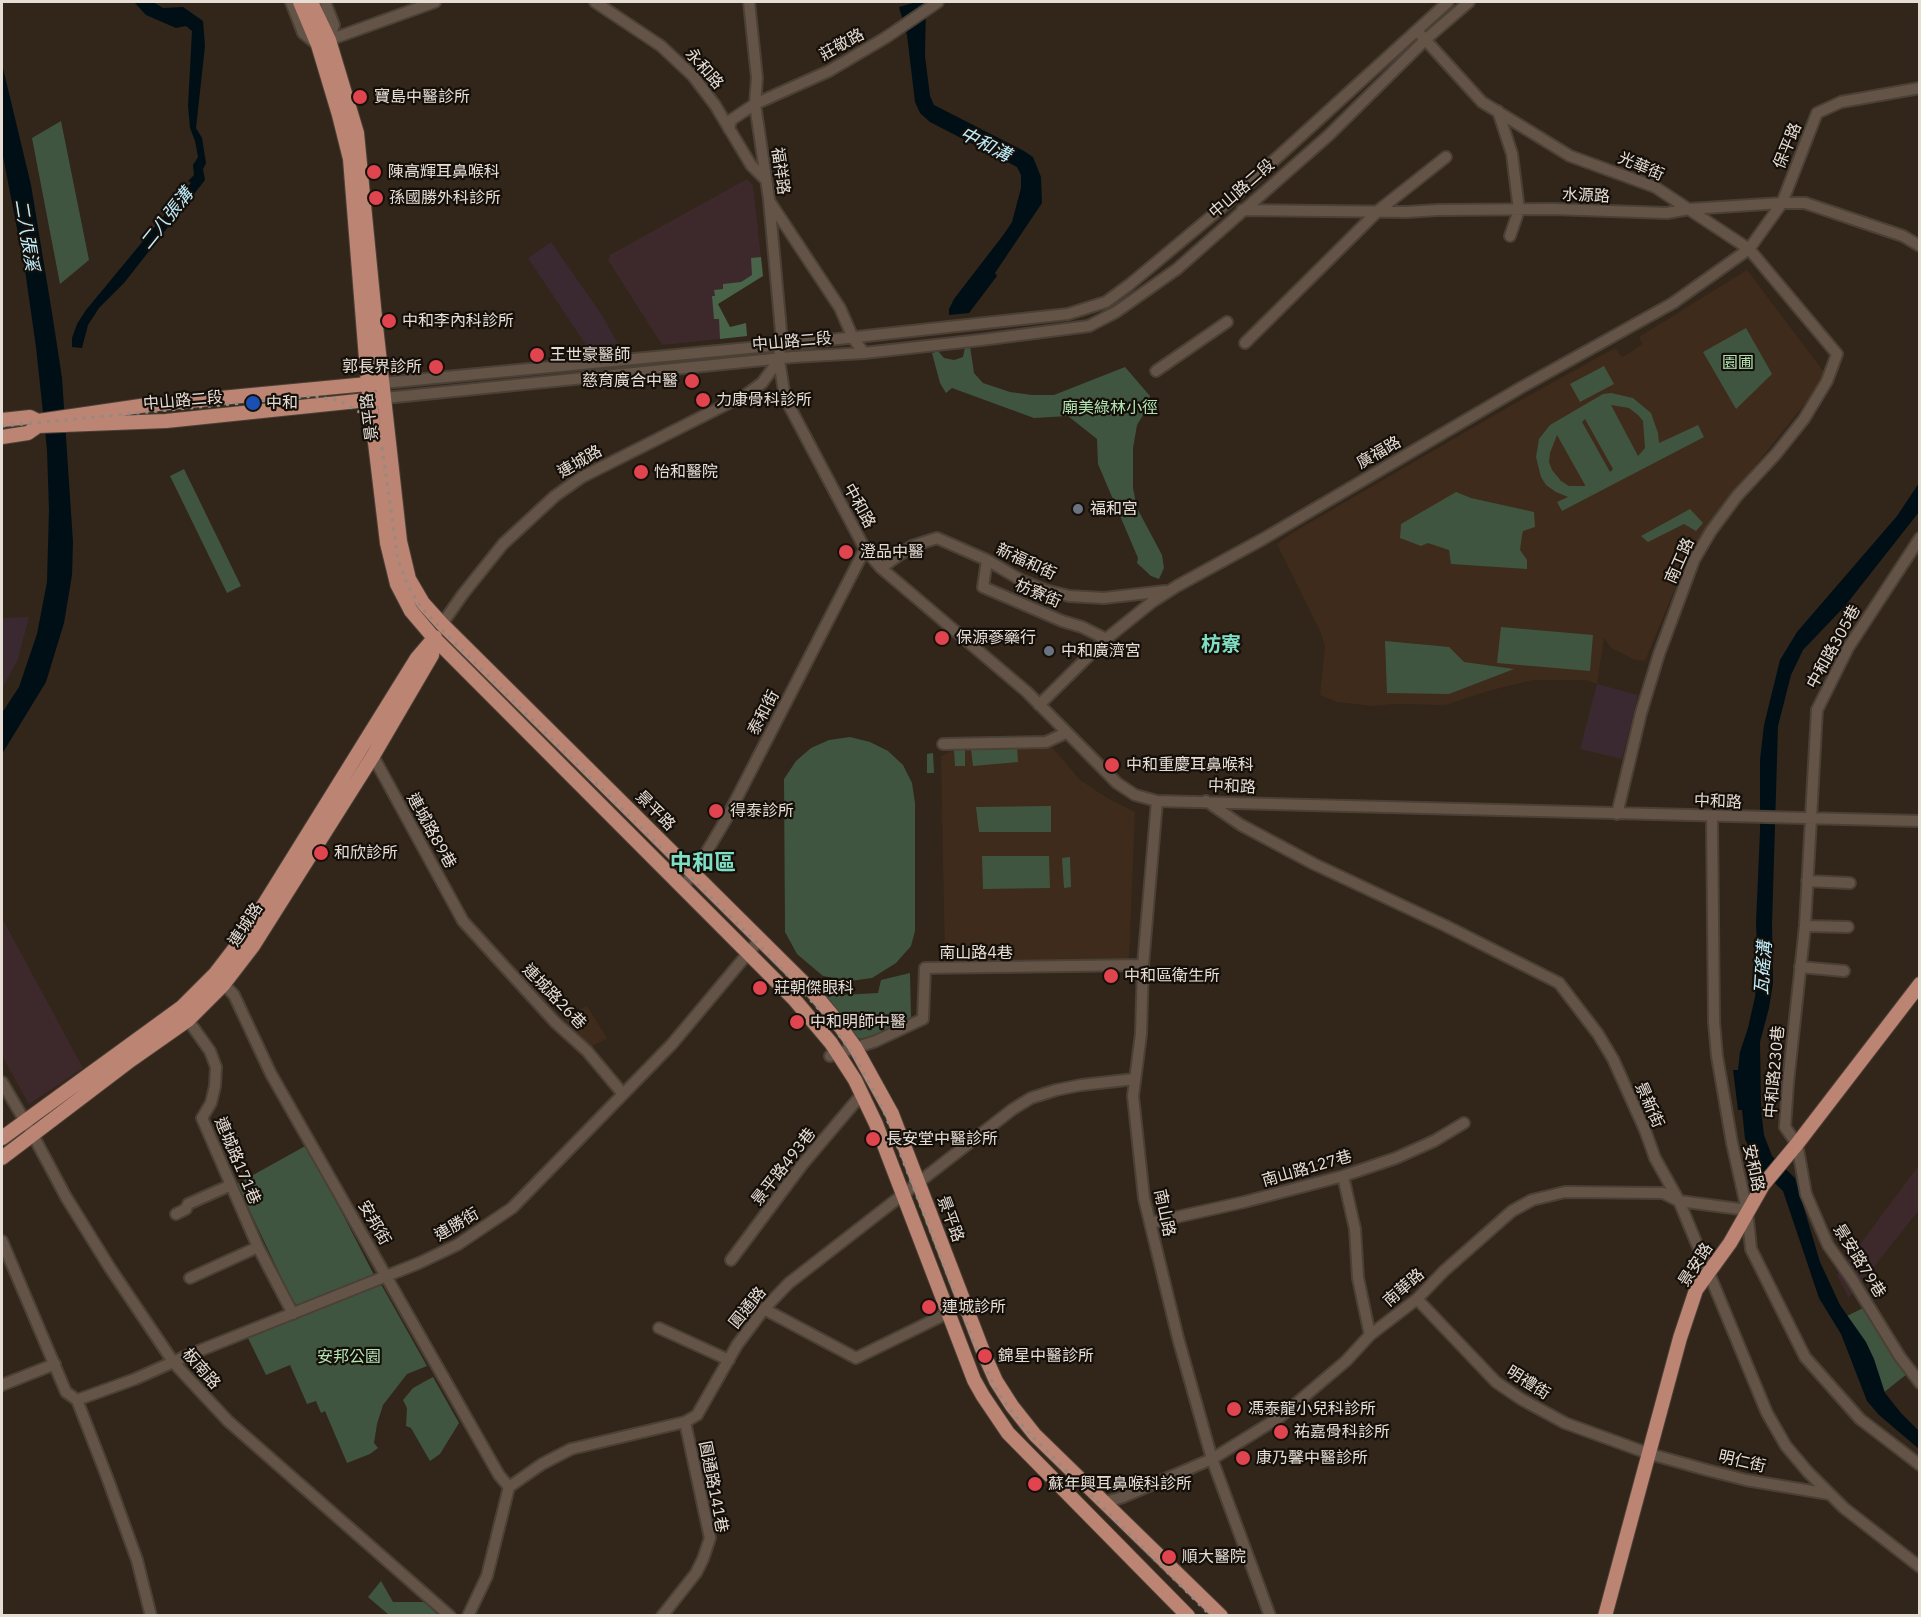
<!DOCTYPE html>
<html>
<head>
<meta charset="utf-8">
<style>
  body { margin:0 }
  #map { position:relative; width:1921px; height:1617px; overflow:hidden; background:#322519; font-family:"IBM Plex Sans",sans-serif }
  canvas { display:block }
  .frame { position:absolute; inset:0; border:3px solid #e6ddd5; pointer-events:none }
</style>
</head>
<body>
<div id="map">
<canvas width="1921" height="1617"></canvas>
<div class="frame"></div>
</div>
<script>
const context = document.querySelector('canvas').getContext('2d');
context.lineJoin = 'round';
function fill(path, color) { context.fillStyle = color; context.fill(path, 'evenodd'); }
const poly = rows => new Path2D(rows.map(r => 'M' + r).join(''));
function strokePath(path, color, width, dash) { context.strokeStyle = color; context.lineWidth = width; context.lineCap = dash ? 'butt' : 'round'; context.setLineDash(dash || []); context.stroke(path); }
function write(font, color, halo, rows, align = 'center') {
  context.font = font + ' "IBM Plex Sans","Noto Sans TC",sans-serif'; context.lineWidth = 4.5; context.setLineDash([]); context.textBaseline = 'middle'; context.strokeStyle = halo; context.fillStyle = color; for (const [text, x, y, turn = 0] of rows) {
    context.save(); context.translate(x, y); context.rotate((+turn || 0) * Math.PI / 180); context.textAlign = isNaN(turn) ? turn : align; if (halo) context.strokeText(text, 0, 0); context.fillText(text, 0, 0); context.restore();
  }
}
fill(poly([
  [747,179,753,185,763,276,718,304,730,327,746,323,747,336,662,345,608,260,610,255],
  [2,918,83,1068,29,1104,2,1056],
  [1919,1165,1919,1210,1849,1298,1837,1275]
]), '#3d292c');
fill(poly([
  [551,242,602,315,618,344,597,346,596,343,588,348,528,258],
  [29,617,18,659,2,689,2,618],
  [1597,684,1638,695,1622,759,1580,749]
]), '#3b2931');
fill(poly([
  [1747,270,1827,376,1716,515,1689,555,1645,661,1635,660,1611,648,1604,638,1597,684,1586,680,1533,680,1492,690,1445,705,1393,704,1374,706,1337,702,1320,695,1325,646,1320,631,1277,544,1292,533,1505,409,1615,348,1622,357,1631,352,1642,344,1639,337],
  [1020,746,1051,746,1080,780,1109,799,1135,812,1129,961,945,964,941,756,954,750],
  [587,1006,607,1038,589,1048,563,1018]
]), '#3e2b1b');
fill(poly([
  [61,121,89,260,60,284,32,138],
  [1746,328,1772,374,1736,409,1703,352],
  [970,346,974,373,983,383,1010,392,1032,395,1054,395,1125,367,1150,396,1145,412,1137,425,1133,448,1133,488,1137,508,1162,555,1164,568,1159,579,1151,576,1137,563,1138,558,1098,464,1097,439,1068,416,1034,418,952,388,946,393,940,383,932,353,938,351,944,358,954,360,963,357,965,347],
  [1604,366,1614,384,1580,402,1570,384],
  [1611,393,1633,398,1651,413,1658,433,1659,443,1698,425,1704,437,1562,511,1557,502,1568,497,1556,492,1546,485,1541,477,1536,457,1539,439,1550,425,1603,394],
  [1611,405,1629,408,1638,415,1643,421,1645,448,1638,456],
  [1585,419,1613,469,1610,472,1582,422],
  [1557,435,1585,485,1585,486,1569,486,1561,481,1552,470,1549,462,1550,453],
  [184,469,241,586,227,593,170,476],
  [1456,492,1471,498,1534,512,1535,527,1523,531,1522,535,1520,550,1527,560,1527,569,1451,564,1449,550,1428,543,1421,546,1400,538,1401,524],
  [1690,509,1703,523,1696,531,1684,524,1648,542,1641,536],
  [1501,627,1593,635,1590,671,1497,663],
  [1385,641,1449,647,1464,662,1514,669,1449,694,1387,693],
  [850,737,870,742,888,751,903,765,912,783,915,803,915,931,911,946,896,963,872,978,850,981,823,976,797,954,785,932,784,779,796,761,811,748,829,740],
  [1017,746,1018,762,973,766,971,749],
  [954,750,965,750,965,766,955,766],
  [933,753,934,773,927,773,927,754],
  [1051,806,1051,832,979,832,976,807],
  [982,856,1049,856,1050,888,983,889],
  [1070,857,1071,887,1064,888,1062,858],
  [910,973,911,1017,880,1036,856,1039,824,996,878,993,881,980],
  [307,1145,374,1275,302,1306,297,1305,292,1300,237,1184],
  [379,1285,382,1286,427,1366,407,1374,383,1405,377,1424,374,1443,378,1448,370,1454,347,1463,325,1411,321,1413,316,1401,307,1404,290,1365,266,1375,248,1338],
  [1865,1307,1907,1374,1883,1393,1845,1317],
  [433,1377,459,1423,440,1454,430,1461,411,1428,406,1426,407,1408,403,1400,413,1388],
  [381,1581,393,1602,424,1602,438,1615,389,1615,368,1597]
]), '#405540');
fill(poly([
  [761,257,763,276,718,304,730,327,746,323,747,336,720,339,719,319,714,319,712,296,715,296,714,290,723,289,723,284,741,282,752,275,751,258]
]), '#486449');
fill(poly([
  [134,2,153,2,163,8,183,7,203,21,205,46,196,128,202,138,206,163,203,169,205,180,124,283,99,308,88,325,82,348,72,347,72,338,77,324,86,310,191,183,188,181,194,175,193,165,198,157,195,141,190,128,188,106,192,31,186,26,176,28,146,15],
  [916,2,926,2,925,56,930,96,934,105,1024,151,1033,157,1041,177,1042,203,995,273,997,276,969,313,949,315,949,309,954,299,1004,234,1012,222,1021,188,1021,175,1017,167,930,122,920,113,915,102,907,35,899,7],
  [2,64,31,185,53,319,62,378,73,542,72,575,64,623,46,682,2,754,2,713,19,687,37,634,47,582,49,510,47,450,36,347,25,270,2,151],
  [1919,483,1919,512,1845,606,1803,650,1791,675,1778,726,1772,925,1773,983,1769,1008,1760,1042,1761,1109,1764,1135,1772,1156,1795,1178,1820,1262,1840,1305,1866,1342,1874,1359,1885,1393,1901,1413,1919,1431,1919,1449,1879,1415,1867,1401,1841,1334,1819,1298,1783,1191,1759,1168,1745,1139,1742,1110,1738,1110,1733,1070,1738,1070,1740,1052,1748,1028,1755,997,1758,970,1756,923,1760,831,1760,760,1764,725,1780,660,1797,632,1897,516]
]), '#000f16');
const minor = poly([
  [291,2,303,33,318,45],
  [325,2,334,25,329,40],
  [595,2,661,46,693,76,715,105,751,165,766,180],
  [749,2,757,78,755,104,769,199,781,331,779,360,785,398,865,549,881,568,1027,692,1117,783,1135,795,1157,801,1920,821],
  [1421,35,1482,102,1570,156,1655,187,1749,249,1837,354,1827,381,1804,419,1776,454,1737,496,1711,531,1694,560,1659,654,1641,713,1617,814],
  [329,40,435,2],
  [1498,111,1512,154,1519,210,1510,236],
  [729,129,731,120,755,104,829,71,885,38,938,2],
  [770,202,840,308,853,338,864,353],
  [1242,210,1407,212,1438,210,1553,209,1667,213,1689,209,1782,203,1805,203,1903,236,1920,246],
  [1245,343,1379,210,1446,157],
  [1156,371,1227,322],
  [383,383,801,343,1068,314,1106,302,1129,285,1226,204,1448,2],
  [385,398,793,357,864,353,981,340,1089,326,1116,312,1177,269,1329,135,1426,39,1469,2],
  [1920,538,1848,648,1817,710,1805,926,1788,1083,1785,1127,1797,1144,1806,1194,1828,1245,1852,1279,1900,1357,1920,1383],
  [987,560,983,587,1062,621,1082,627,1106,639],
  [881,568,912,546,937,538,987,560,1021,580,1045,590,1069,596,1104,598,1165,591],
  [442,624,463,594,503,544,555,496,582,477,747,394,762,383,779,360],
  [1039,705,1106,639,1152,602,1177,586,1263,539,1522,387,1673,303,1749,249,1782,203,1817,113,1841,102,1920,88],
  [943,744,1046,742,1066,733],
  [373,756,463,921,555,1022,587,1051,623,1094],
  [1157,801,1143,965,1141,1034,1133,1096,1144,1198,1178,1338,1212,1459,1270,1616],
  [1206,801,1241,825,1314,864,1446,926,1559,983,1598,1034,1613,1059,1645,1130,1655,1158,1679,1201,1767,1413,1786,1446,1808,1472,1844,1508,1920,1567],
  [1712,816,1714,1022,1717,1056,1732,1143,1747,1210,1751,1249,1805,1357,1860,1419,1920,1465],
  [1807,881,1850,883],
  [683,886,694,873,725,821,865,549],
  [1805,926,1848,927],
  [1800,967,1844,971],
  [219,979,234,995,271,1074,499,1475,509,1487],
  [188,1020,210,1051,216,1067,215,1086,211,1103,202,1118,258,1247,293,1314],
  [830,1056,876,1041,923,1019,925,968,1143,965],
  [2,1082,33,1135,66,1197,110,1268,174,1363,228,1421,450,1616],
  [1343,1176,1355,1229,1358,1278,1370,1335],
  [176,1214,186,1209,188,1204,231,1185],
  [1150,1223,1244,1202,1343,1176,1396,1158,1434,1141,1464,1123],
  [2,1241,66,1392,77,1400,135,1379,191,1354,419,1263,457,1245,512,1208,672,1044,760,939],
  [731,1260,802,1165,862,1094],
  [190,1278,258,1247],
  [1417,1299,1496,1382,1521,1399,1565,1423,1650,1454,1707,1470,1746,1480,1829,1494],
  [764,1309,856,1358,948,1313],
  [659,1328,729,1360],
  [2,1385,55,1364],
  [77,1400,107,1477,137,1560,151,1616],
  [1106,1502,1123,1497,1212,1459,1280,1417,1346,1361,1370,1335,1417,1299,1444,1271,1512,1211,1532,1200,1565,1192,1663,1193,1679,1201,1747,1210],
  [468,1616,487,1576,509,1487,542,1464,571,1449,685,1422,697,1415,737,1345,764,1309,789,1283,1013,1109,1031,1098,1056,1090,1081,1085,1135,1079],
  [662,1616,696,1573,703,1559,710,1538,685,1422]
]);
const major = poly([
  [300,2,318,45,339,115,350,159,368,384,387,543,397,584,411,611,434,638,794,999,831,1043,855,1080,876,1124,974,1380,983,1396,1008,1433,1188,1616],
  [311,2,329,40,357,133,375,317,400,541,409,579,423,603,442,624,811,990,832,1015,855,1047,892,1114,984,1354,996,1381,1012,1406,1035,1435,1221,1616],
  [2,420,30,417,38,421,147,405,378,383],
  [2,437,28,433,38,426,166,421,377,399],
  [2,1138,182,1007,215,974,245,935,417,658,435,637],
  [2,1158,131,1060,188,1020,223,985,253,946,373,756,432,655,434,638],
  [1605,1616,1680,1338,1696,1290,1730,1243,1763,1185,1797,1144,1920,984]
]);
strokePath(minor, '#4b4036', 14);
strokePath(major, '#4b4036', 16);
strokePath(minor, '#635447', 10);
strokePath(major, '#bb8473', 14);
strokePath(poly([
  [2,426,315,396,340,401,363,414,375,429,382,447,398,560,408,586,420,606,444,632,766,952,827,1018,857,1060,883,1109,978,1353,998,1393,1025,1429,1211,1616]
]), '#958a81', 3, [3, 6]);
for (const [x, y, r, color] of [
  [360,97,8,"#e0444e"],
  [374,172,8,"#e0444e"],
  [376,198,8,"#e0444e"],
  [389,321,8,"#e0444e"],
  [537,355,8,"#e0444e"],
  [436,367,8,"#e0444e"],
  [692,381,8,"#e0444e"],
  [703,400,8,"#e0444e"],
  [253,403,8,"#1a4fb4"],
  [641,472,8,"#e0444e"],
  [1078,509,6,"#6b7280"],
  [846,552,8,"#e0444e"],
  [942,638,8,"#e0444e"],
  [1049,651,6,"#6b7280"],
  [1112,765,8,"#e0444e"],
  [716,811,8,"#e0444e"],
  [321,853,8,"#e0444e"],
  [1111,976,8,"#e0444e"],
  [760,988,8,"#e0444e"],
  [797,1022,8,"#e0444e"],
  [873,1139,8,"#e0444e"],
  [929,1307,8,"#e0444e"],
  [985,1356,8,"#e0444e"],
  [1234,1409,8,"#e0444e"],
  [1281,1432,8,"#e0444e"],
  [1243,1458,8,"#e0444e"],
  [1035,1484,8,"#e0444e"],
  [1169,1557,8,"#e0444e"]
]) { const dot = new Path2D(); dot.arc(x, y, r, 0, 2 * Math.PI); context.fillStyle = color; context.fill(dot); strokePath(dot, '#150f0a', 2); }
write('16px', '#e6ddd5', '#150f0a', [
  ["莊敬路",842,45,-29],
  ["永和路",704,69,49],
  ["保平路",1788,146,-68],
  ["光華街",1641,167,23],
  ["福祥路",780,171,82],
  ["中山路二段",1242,189,-41],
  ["水源路",1586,196,2],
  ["中山路二段",792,342,-5],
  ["中山路二段",183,401,-5],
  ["景平路",370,417,-97],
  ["廣福路",1379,453,-30],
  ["連城路",580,462,-30],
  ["中和路",859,506,61],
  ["南工路",1680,561,-66],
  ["新福和街",1026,562,25],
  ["枋寮街",1038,594,23],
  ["中和路305巷",1834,647,-61],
  ["泰和街",764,713,-62],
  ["中和路",1232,787,2],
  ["中和路",1718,802,2],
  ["景平路",655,811,45],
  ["連城路89巷",431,831,61],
  ["連城路",246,925,-57],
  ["南山路4巷",976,953],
  ["連城路26巷",554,997,46],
  ["中和路230巷",1775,1072,-85],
  ["景新街",1649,1105,66],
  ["連城路171巷",237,1161,67],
  ["景平路493巷",784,1167,-52],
  ["安和路",1753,1168,78],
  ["南山路127巷",1307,1169,-16],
  ["南山路",1164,1213,78],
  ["景平路",950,1219,70],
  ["安邦街",374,1223,60],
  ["連勝街",457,1225,-31],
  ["景安路79巷",1859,1261,58],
  ["景安路",1696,1265,-57],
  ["南華路",1404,1288,-41],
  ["圓通路",748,1308,-51],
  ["板南路",201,1369,49],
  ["明禮街",1528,1383,32],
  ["明仁街",1742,1462,13],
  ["圓通路141巷",713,1487,79]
]);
write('16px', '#e6ddd5', '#150f0a', [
  ["寶島中醫診所",374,97],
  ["陳高輝耳鼻喉科",388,172],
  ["孫國勝外科診所",389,198],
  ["中和李內科診所",402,321],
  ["王世豪醫師",550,355],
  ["郭長界診所",422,367,"right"],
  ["慈育廣合中醫",678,381,"right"],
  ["力康骨科診所",716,400],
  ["中和",266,403],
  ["怡和醫院",654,472],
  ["福和宮",1090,509],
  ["澄品中醫",860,552],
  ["保源蔘藥行",956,638],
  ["中和廣濟宮",1061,651],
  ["中和重慶耳鼻喉科",1126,765],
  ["得泰診所",730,811],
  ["和欣診所",334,853],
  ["中和區衛生所",1124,976],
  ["莊朝傑眼科",774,988],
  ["中和明師中醫",810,1022],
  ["長安堂中醫診所",886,1139],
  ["連城診所",942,1307],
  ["錦星中醫診所",998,1356],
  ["馮泰龍小兒科診所",1248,1409],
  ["祐嘉骨科診所",1294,1432],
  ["康乃馨中醫診所",1256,1458],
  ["蘇年興耳鼻喉科診所",1048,1484],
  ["順大醫院",1182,1557]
], 'left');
write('16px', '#b1e4b2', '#150f0a', [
  ["園圃",1738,363],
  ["廟美綠林小徑",1110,408],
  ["安邦公園",349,1357]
]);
write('italic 18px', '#bfedfb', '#150f0a', [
  ["中和溝",985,145,27],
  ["二八張溝",167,219,-51],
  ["二八張溪",26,235,81],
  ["瓦磘溝",1764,968,-86]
]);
write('bold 20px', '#7edfc4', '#150f0a', [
  ["枋寮",1221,645]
]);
write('bold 22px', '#7edfc4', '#150f0a', [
  ["中和區",703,864]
]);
</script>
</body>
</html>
